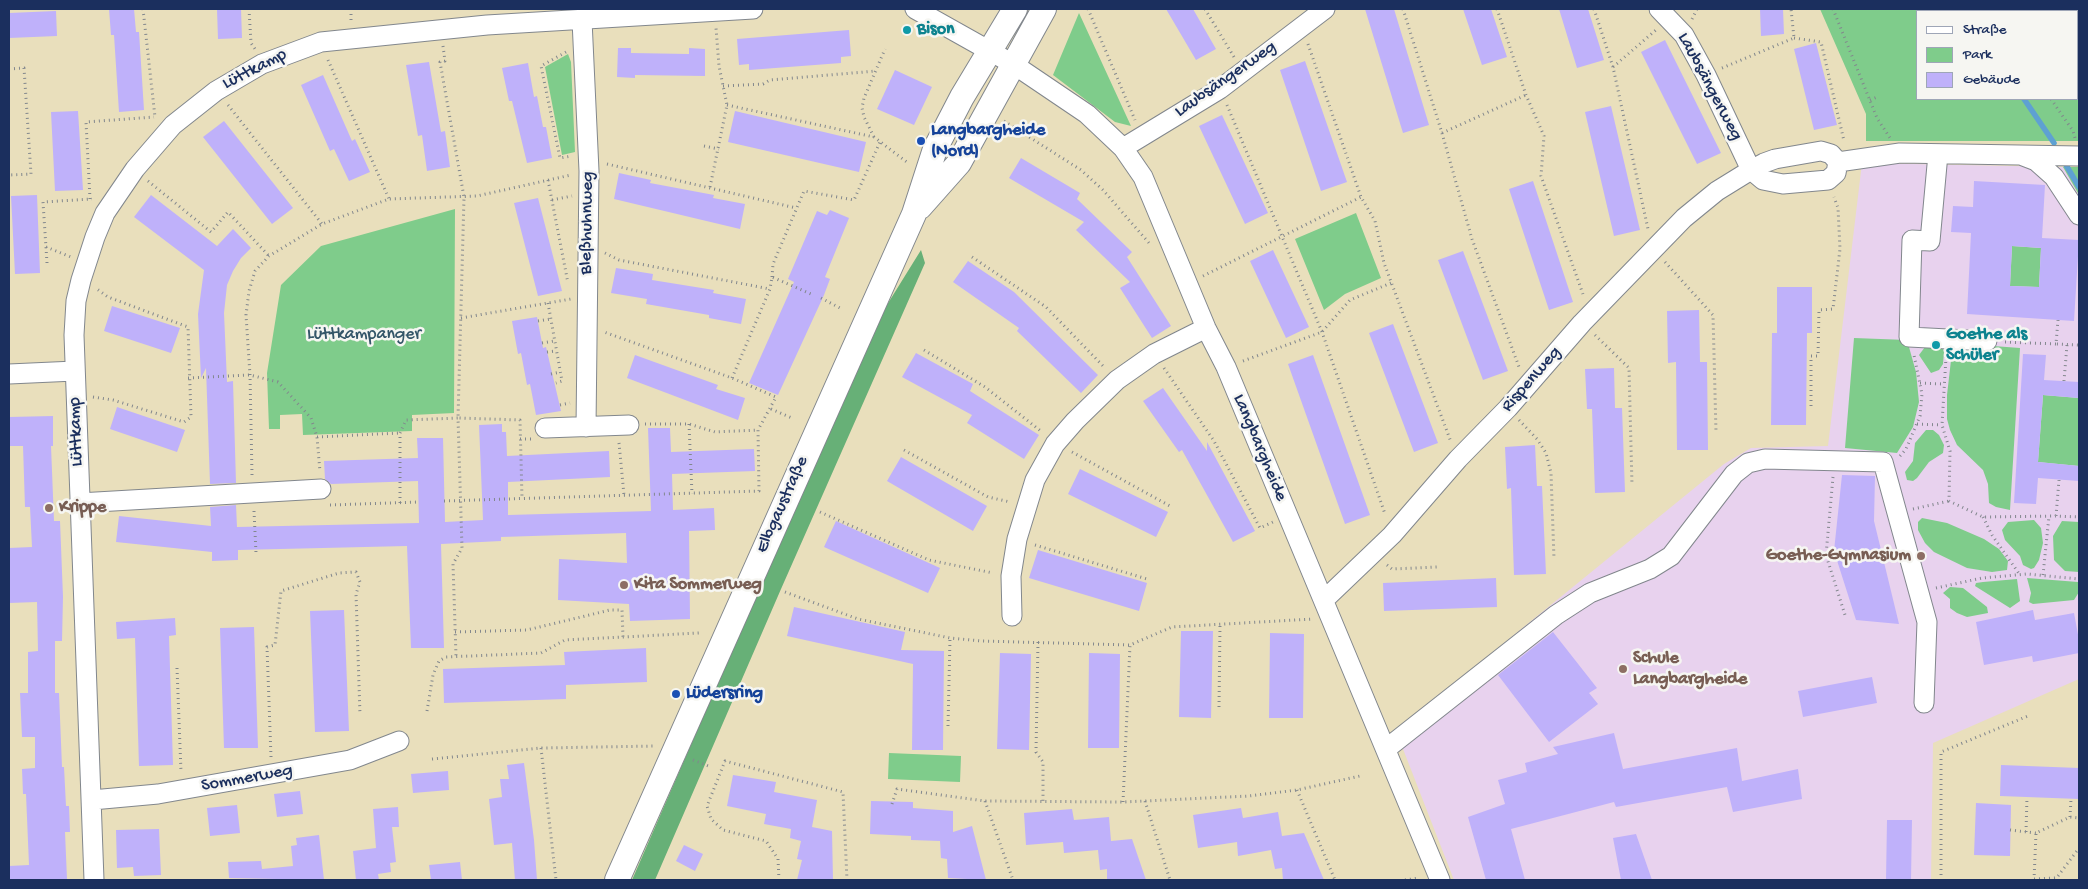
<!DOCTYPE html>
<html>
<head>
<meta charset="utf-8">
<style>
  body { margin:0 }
  #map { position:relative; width:2088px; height:889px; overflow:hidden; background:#e9dfbc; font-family:"Gochi Hand",sans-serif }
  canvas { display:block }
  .frame { position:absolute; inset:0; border:10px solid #1b2f5e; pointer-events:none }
  .legend { position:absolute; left:1916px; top:10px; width:162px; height:90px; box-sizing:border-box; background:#f6f6f2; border:1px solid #9ea6b7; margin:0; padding:6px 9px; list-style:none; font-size:15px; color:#1b2f5e }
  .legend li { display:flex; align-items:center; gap:10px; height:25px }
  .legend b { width:25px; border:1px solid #9ea6b7 }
</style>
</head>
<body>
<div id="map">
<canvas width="2088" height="889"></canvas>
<div class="frame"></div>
<ul class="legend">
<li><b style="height:6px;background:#fff"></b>Straße</li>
<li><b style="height:14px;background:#7fcc8b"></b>Park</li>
<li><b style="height:14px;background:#bfb1fa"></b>Gebäude</li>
</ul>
</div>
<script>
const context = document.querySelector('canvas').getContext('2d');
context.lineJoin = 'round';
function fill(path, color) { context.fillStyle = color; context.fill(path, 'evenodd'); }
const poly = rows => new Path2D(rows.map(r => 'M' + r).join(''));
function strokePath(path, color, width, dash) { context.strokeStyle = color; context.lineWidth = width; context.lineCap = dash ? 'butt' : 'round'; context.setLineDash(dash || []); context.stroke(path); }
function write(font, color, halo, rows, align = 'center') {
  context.font = font + ' "Gochi Hand",sans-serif'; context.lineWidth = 5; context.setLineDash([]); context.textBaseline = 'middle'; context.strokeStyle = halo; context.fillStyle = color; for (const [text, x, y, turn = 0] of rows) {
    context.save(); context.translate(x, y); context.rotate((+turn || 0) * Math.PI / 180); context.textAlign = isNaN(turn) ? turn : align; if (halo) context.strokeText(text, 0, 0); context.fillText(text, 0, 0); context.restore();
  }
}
fill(poly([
  [1862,163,2063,167,2079,195,2079,679,1933,743,1931,880,1454,880,1396,731,1724,464,1751,448,1828,446]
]), '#e8d2ee');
fill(poly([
  [1820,9,2079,9,2079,141,1866,141,1866,114],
  [1917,11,2077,11,2077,99,1917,99],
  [1079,13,1131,126,1115,122,1053,75],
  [568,54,571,62,575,152,562,155,545,67],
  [2063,167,2079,167,2079,195],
  [455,209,454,413,412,415,412,431,303,435,302,414,280,415,280,429,269,429,267,373,281,285,321,246],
  [1356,213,1381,278,1345,294,1324,310,1295,239],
  [2012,246,2041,248,2039,287,2010,286],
  [1854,338,1907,340,1916,372,1919,402,1913,427,1897,453,1845,448],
  [1953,343,2020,348,2010,510,1996,507,1989,503,1988,484,1983,470,1957,445,1950,430,1947,419,1947,395],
  [1942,345,1944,352,1943,364,1939,370,1931,373,1919,355,1925,347],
  [2043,395,2079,398,2079,466,2038,462],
  [1926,430,1933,430,1939,435,1944,445,1943,453,1929,462,1917,478,1913,481,1907,480,1905,472,1913,461,1915,443],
  [1922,518,1947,523,1984,539,1999,549,2008,561,2007,570,1992,572,1967,568,1934,552,1925,543,1918,530,1918,522],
  [2034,520,2041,528,2043,543,2039,560,2034,568,2031,569,2023,565,2020,556,2005,540,2002,530,2008,522],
  [2062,521,2079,522,2079,572,2065,571,2054,560,2053,536],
  [2027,578,2078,582,2079,592,2074,600,2033,604,2029,602,2031,593],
  [2017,579,2020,601,2010,608,1975,586,1976,583,1983,582],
  [1950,587,1963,588,1987,607,1988,613,1967,617,1957,613,1950,608,1950,599,1943,593],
  [889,753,961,756,960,782,888,779]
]), '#7fcc8b');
fill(poly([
  [921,250,925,263,781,589,655,880,632,880,872,329]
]), '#67b077');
strokePath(poly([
  [1943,9,1946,11],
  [2024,99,2054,143],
  [2066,165,2079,187]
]), '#5ea1d2', 5.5);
fill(poly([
  [109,9,134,9,136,32,139,32,144,110,119,112,114,35,111,35],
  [217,9,241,9,242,38,218,39],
  [1166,9,1193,9,1216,49,1196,60],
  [1365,9,1394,9,1429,125,1403,133],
  [1463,9,1491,9,1507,57,1482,65],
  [1559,9,1588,9,1604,60,1577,68],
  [1760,9,1783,9,1784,34,1761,36],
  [56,11,57,36,9,38,9,13],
  [849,30,851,56,841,57,841,63,749,70,749,64,739,65,737,39],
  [1665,40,1721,153,1697,164,1641,52],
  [1816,43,1837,125,1814,130,1794,49],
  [618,48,631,48,631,53,689,54,689,48,705,49,705,76,635,75,635,78,617,77],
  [1305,61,1347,182,1321,191,1280,70],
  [429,62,441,132,445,131,450,167,427,171,422,135,418,136,406,65],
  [528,63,534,97,537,96,543,127,546,127,552,158,527,163,512,101,509,101,502,68],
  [895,70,932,87,914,125,877,109],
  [323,75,352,141,355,139,370,172,349,181,334,149,330,151,301,85],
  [1611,106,1640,230,1614,236,1585,112],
  [78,111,83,190,55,191,51,112],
  [735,111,866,142,859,172,728,142],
  [1222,115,1268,213,1245,224,1199,126],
  [224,121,293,208,272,224,203,137],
  [1021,158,1080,193,1077,199,1132,252,1127,257,1171,326,1152,338,1120,288,1130,282,1076,230,1084,222,1009,178],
  [619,173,651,180,650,183,714,195,713,198,745,204,740,229,614,199],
  [1533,181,1573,302,1549,310,1509,189],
  [1974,181,2045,185,2042,238,2079,240,2074,321,1967,314,1971,233,1951,232,1953,206,1973,207],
  [2012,246,2041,248,2039,287,2010,286],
  [37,195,40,273,15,274,11,196],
  [151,195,217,246,233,229,251,248,241,258,233,271,227,285,224,313,227,382,233,381,236,483,210,484,206,368,201,378,198,314,204,270,134,217],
  [538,198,562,291,538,296,514,203],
  [830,210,849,218,825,277,830,279,824,295,778,395,749,383,794,282,788,279,817,211,827,215],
  [1273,250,1309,327,1286,338,1250,261],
  [1463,251,1508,371,1483,380,1438,260],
  [968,261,1014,292,1098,375,1081,393,1017,331,1019,328,953,282],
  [616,268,653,274,652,280,714,290,713,293,746,299,741,324,709,318,709,315,646,304,647,299,611,293],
  [1777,287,1812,287,1812,333,1807,333,1806,425,1771,425,1772,333,1777,333],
  [112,306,180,328,171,353,104,331],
  [1699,310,1700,362,1707,362,1708,450,1677,450,1676,362,1668,363,1667,311],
  [537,317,543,348,546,347,561,411,536,415,530,384,527,385,521,353,518,354,512,321],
  [1393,324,1438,443,1414,452,1369,333],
  [916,353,973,384,970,391,1039,435,1024,459,967,423,972,415,902,377],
  [2023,354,2046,355,2044,380,2079,382,2079,398,2043,395,2038,462,2079,466,2079,481,2038,478,2036,504,2014,503],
  [635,355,718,385,716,389,745,398,738,420,627,378],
  [1313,355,1370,515,1345,524,1288,364],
  [1614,368,1615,408,1622,408,1625,492,1595,493,1592,409,1587,409,1585,369],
  [1163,388,1207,451,1207,442,1255,531,1233,542,1182,450,1179,452,1143,401],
  [117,407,185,430,177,452,110,429],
  [53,416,53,446,51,446,54,521,60,521,63,597,62,641,55,641,55,693,59,693,62,767,64,767,66,806,69,806,70,832,65,832,67,879,9,880,9,866,29,865,26,794,23,794,22,769,35,768,35,737,22,737,20,693,28,693,28,652,38,651,37,602,9,603,9,548,32,547,30,507,25,507,23,446,9,446,9,417],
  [502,424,502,432,506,432,507,456,609,451,610,477,508,482,508,515,651,511,648,428,670,428,671,452,754,449,755,471,672,474,673,510,714,508,715,530,689,531,690,619,630,621,629,604,558,600,559,559,627,563,626,533,501,537,501,541,441,544,444,648,411,648,407,546,238,550,238,560,212,561,212,552,116,542,119,516,211,526,210,507,236,505,237,527,419,523,418,481,331,484,325,479,324,461,418,458,417,438,443,438,445,522,483,520,479,425],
  [1535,445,1537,486,1542,486,1546,574,1514,575,1511,488,1507,489,1505,447],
  [901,457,987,506,973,531,887,481],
  [1080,469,1168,512,1156,537,1068,494],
  [1842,475,1875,476,1874,521,1899,624,1856,620,1834,551],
  [836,521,940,568,928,593,824,547],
  [1038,550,1147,583,1139,611,1029,578],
  [1496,578,1497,607,1384,611,1383,583],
  [794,607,905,632,901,650,944,651,943,750,912,750,913,664,787,636],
  [344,610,349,731,315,732,310,611],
  [2033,610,2035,620,2074,613,2079,640,2079,653,2033,662,2032,656,1984,665,1976,622],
  [175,618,176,635,169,636,173,765,139,766,135,638,117,639,116,622],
  [254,627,258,748,224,748,220,628],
  [1181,631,1213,631,1211,718,1179,717],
  [1553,632,1597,688,1589,693,1598,704,1549,742,1498,675],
  [1270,633,1304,634,1303,718,1269,718],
  [646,648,647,682,566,685,566,699,444,703,443,669,565,665,564,652],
  [1000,653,1031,654,1029,750,997,749],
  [1089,653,1120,654,1119,748,1088,748],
  [1872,677,1877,703,1803,717,1798,691],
  [1614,733,1623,769,1737,748,1742,781,1798,769,1802,799,1733,812,1727,787,1616,807,1614,802,1511,829,1525,880,1486,880,1468,817,1505,804,1498,780,1527,772,1525,763,1558,754,1553,747],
  [524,763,534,840,537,880,515,880,512,843,494,845,489,799,502,797,500,779,509,779,507,765],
  [2001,765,2079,768,2079,799,2000,796],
  [448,771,449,790,413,793,411,774],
  [733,775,776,782,774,792,817,800,812,827,832,831,833,880,797,880,802,860,797,859,801,841,790,838,791,829,764,824,766,814,727,806],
  [300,791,303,814,277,817,274,794],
  [871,801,913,802,913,808,953,811,953,832,972,826,986,880,948,878,947,859,941,858,940,841,911,840,911,836,870,834],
  [1976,803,2011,805,2010,856,1974,855],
  [237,805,240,833,210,836,207,808],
  [398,807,399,827,392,827,396,862,390,863,391,872,378,874,379,880,356,880,353,851,376,848,373,809],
  [1241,808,1243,818,1278,812,1282,836,1304,833,1324,880,1283,880,1282,868,1275,869,1271,850,1238,856,1237,842,1198,848,1193,815],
  [1072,809,1074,820,1109,817,1111,841,1132,839,1146,880,1107,880,1107,869,1100,870,1098,850,1064,853,1063,842,1026,845,1024,813],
  [1887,820,1912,820,1911,880,1886,880],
  [159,829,161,875,134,876,133,867,117,868,116,830],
  [1636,834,1652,880,1621,880,1613,838],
  [319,835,324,880,229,878,228,862,261,861,262,869,293,866,291,846,297,845,296,838],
  [684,845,703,854,695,871,676,861],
  [460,862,462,880,431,880,429,865]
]), '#bfb1fa');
const minor = poly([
  [915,9,1013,64,1087,114,1123,148,1143,177,1206,328,1226,367,1440,880],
  [582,20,589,171,586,427],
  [1123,148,1220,89,1325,9],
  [1938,154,1930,241,1912,240,1909,337,1987,341],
  [2023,156,2036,161,2054,177,2079,215],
  [1838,162,1900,153,2079,156],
  [9,374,75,371],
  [545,428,629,425],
  [79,503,321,489],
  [1324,600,1392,535,1458,459,1508,408,1582,323,1684,218,1717,191,1751,170,1764,163,1775,159,1821,151,1831,154,1838,162,1836,173,1828,180,1783,184,1763,180,1751,170,1706,75,1684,35,1659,9],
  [1012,616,1011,576,1017,539,1035,480,1055,444,1075,421,1117,380,1154,354,1206,328],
  [1386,749,1556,615,1590,593,1650,569,1671,556,1734,474,1748,463,1765,459,1883,462,1927,622,1924,703],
  [92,800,158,794,350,760,399,741],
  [94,880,74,335,76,301,81,280,95,237,105,213,135,169,173,125,216,91,262,64,321,42,487,25,753,9]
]);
const major = poly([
  [920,207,959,163,1044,9],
  [617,880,914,214,935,149,962,97,1015,9]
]);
strokePath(minor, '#82878d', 21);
strokePath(major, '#82878d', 26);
strokePath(poly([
  [143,9,155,117],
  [249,9,251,43,255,49],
  [351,9,351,21],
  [1088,9,1135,120],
  [1205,9,1234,57],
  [1403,9,1442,133,1472,239,1519,367],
  [1497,9,1526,95,1544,136,1541,176,1584,297],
  [1594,9,1613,67,1648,229],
  [1833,9,1877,118,1890,138],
  [1972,9,1975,11],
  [1692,19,1697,9],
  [1794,38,1821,42,1844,141],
  [1308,44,1361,197,1375,221,1384,263,1451,442],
  [443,46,445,61,440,62,464,197,458,418,520,420,522,498],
  [566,52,541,66,560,158,572,156],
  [328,60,389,199],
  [1613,67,1656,30],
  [1722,68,1794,38,1791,9],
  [9,69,24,68,31,174,9,175],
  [723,86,763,84,770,80,876,71],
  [2051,99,2073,131,2075,138],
  [1870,100,1877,97],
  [228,105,322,224],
  [727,105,874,137,908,163],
  [1227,105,1322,332,1385,514],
  [1004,121,1081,170,1103,190,1149,243],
  [1442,133,1526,95],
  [874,137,864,117,862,108,864,98,885,49],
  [704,146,719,149],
  [607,164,796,208],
  [548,180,568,283],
  [148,181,211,232,228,212,269,256],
  [710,187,727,105,719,66,716,28],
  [90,199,86,122,154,117],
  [552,200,572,196],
  [46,247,71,257],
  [605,253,619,260,770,289],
  [972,257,1046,307,1105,368],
  [1665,262,1713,315,1716,432],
  [47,263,43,202,92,199],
  [1203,276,1361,197],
  [772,277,773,264,804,191,854,200,880,142],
  [821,298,840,308],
  [548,303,562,381,556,383],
  [461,318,571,299],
  [2058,320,2056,344,2079,345],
  [538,321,551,319],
  [1595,335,1629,368,1632,485],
  [2005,342,2056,344],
  [542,343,554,341],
  [924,350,985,387,1042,432],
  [547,352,556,351],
  [1946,357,1942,425,1950,451,1949,501,1983,517,2056,516],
  [1243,361,1322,332,1350,300,1391,283],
  [1164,368,1214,441,1260,528,1273,522],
  [551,374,560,372],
  [188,378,250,375,278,382,311,418,317,437,320,472],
  [732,378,770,289,772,277,811,294],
  [2064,381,2067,345],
  [1920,383,1943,384],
  [93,397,113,400,184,422,191,417,188,327,108,297,97,289],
  [560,405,570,403],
  [1811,406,1811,356,1818,356,1819,310,1833,309,1840,249,1838,208,1834,197],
  [771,409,792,418],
  [1519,420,1537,439,1546,453,1551,473,1554,559],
  [645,424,689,424,715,432,758,430],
  [689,424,692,494],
  [1917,424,1942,425],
  [317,437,400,433],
  [520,439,532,439],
  [619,443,624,495],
  [904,450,988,497,1010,502],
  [1072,452,1170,506],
  [1900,456,1906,449,1920,416,1922,394,1914,355],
  [252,475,250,375,246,315,249,291,255,271,269,256,322,224,389,199,477,196,571,175],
  [1833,477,1826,555,1845,615],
  [2059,480,2056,516,2079,517],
  [444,501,759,491,758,430,776,397,732,378,604,332],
  [400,503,400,433,406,420,458,418,462,548,453,564,456,656],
  [330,505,419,502],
  [1913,509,1949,501],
  [254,511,256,553],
  [820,512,929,560,993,573],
  [1983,517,1992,535,2020,575],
  [1035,545,1147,579],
  [1387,565,1392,569,1438,567],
  [2043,575,2049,516],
  [1936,588,1982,578,2027,574,2079,579],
  [785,592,858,619,950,638,981,641,1130,645,1172,627,1313,619],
  [455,632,527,630,610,610,622,610,623,637],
  [1038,642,1036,752,1043,762,1043,801],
  [177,668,181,772],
  [1219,707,1220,625],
  [427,711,433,675,439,661,446,657,541,653,565,640,699,633],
  [948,726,950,638],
  [541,748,556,880],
  [271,757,267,647,275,645,281,591,339,573,356,572,360,582,356,594,360,715],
  [432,759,541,748,656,746],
  [693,760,711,767],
  [1297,790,1335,880],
  [985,801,1013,880],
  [1145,801,1170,880],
  [1123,802,1130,645],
  [892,804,897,789,985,801,1123,802,1249,796,1297,790,1360,776],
  [2070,817,2071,799],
  [2010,830,2036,833],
  [2026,832,2027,797],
  [2034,879,2055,878],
  [779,880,778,859,766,841,723,830,711,819,707,806,725,761,843,792,847,880],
  [1405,880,1419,878],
  [1941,880,1941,752,2028,716],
  [2034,880,2036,833,2070,817,2079,818],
  [2055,880,2079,848]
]), '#82878d', 3, [1, 4]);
strokePath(minor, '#fff', 19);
strokePath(major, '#fff', 24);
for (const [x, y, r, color] of [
  [907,30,5,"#0f9aa8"],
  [921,141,5,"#1a4fb4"],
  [1936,345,5,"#0f9aa8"],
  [49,508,5,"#8d6e63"],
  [1921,556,5,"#8d6e63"],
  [624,585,5,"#8d6e63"],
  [1623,669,5,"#8d6e63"],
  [676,694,5,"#1a4fb4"]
]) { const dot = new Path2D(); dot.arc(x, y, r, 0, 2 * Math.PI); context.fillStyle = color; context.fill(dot); strokePath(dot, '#f6f6f2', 2); }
write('bold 18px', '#0d838f', '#f6f6f2', [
  ["Bison",917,30],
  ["Goethe als",1946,335],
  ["Schüler",1946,356]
], 'left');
write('18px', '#1b2f5e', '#f6f6f2', [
  ["Lüttkamp",255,70,-27],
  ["Laubsängerweg",1226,80,-35],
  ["Laubsängerweg",1709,87,62],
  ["Bleßhuhnweg",588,223,-89],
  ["Rispenweg",1532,380,-49],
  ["Lüttkamp",77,432,-92],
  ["Langbargheide",1259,448,67],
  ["Elbgaustraße",783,505,-66],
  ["Sommerweg",247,779,-10]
]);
write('bold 18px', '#164399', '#f6f6f2', [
  ["Langbargheide",931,131],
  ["(Nord)",931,152],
  ["Lüdersring",686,694]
], 'left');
write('18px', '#345669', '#f6f6f2', [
  ["Lüttkampanger",364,335]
]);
write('bold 18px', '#785e54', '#f6f6f2', [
  ["Krippe",59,508],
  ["Goethe-Gymnasium",1911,556,"right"],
  ["Kita Sommerweg",634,585],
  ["Schule",1633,659],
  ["Langbargheide",1633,680]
], 'left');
</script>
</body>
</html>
